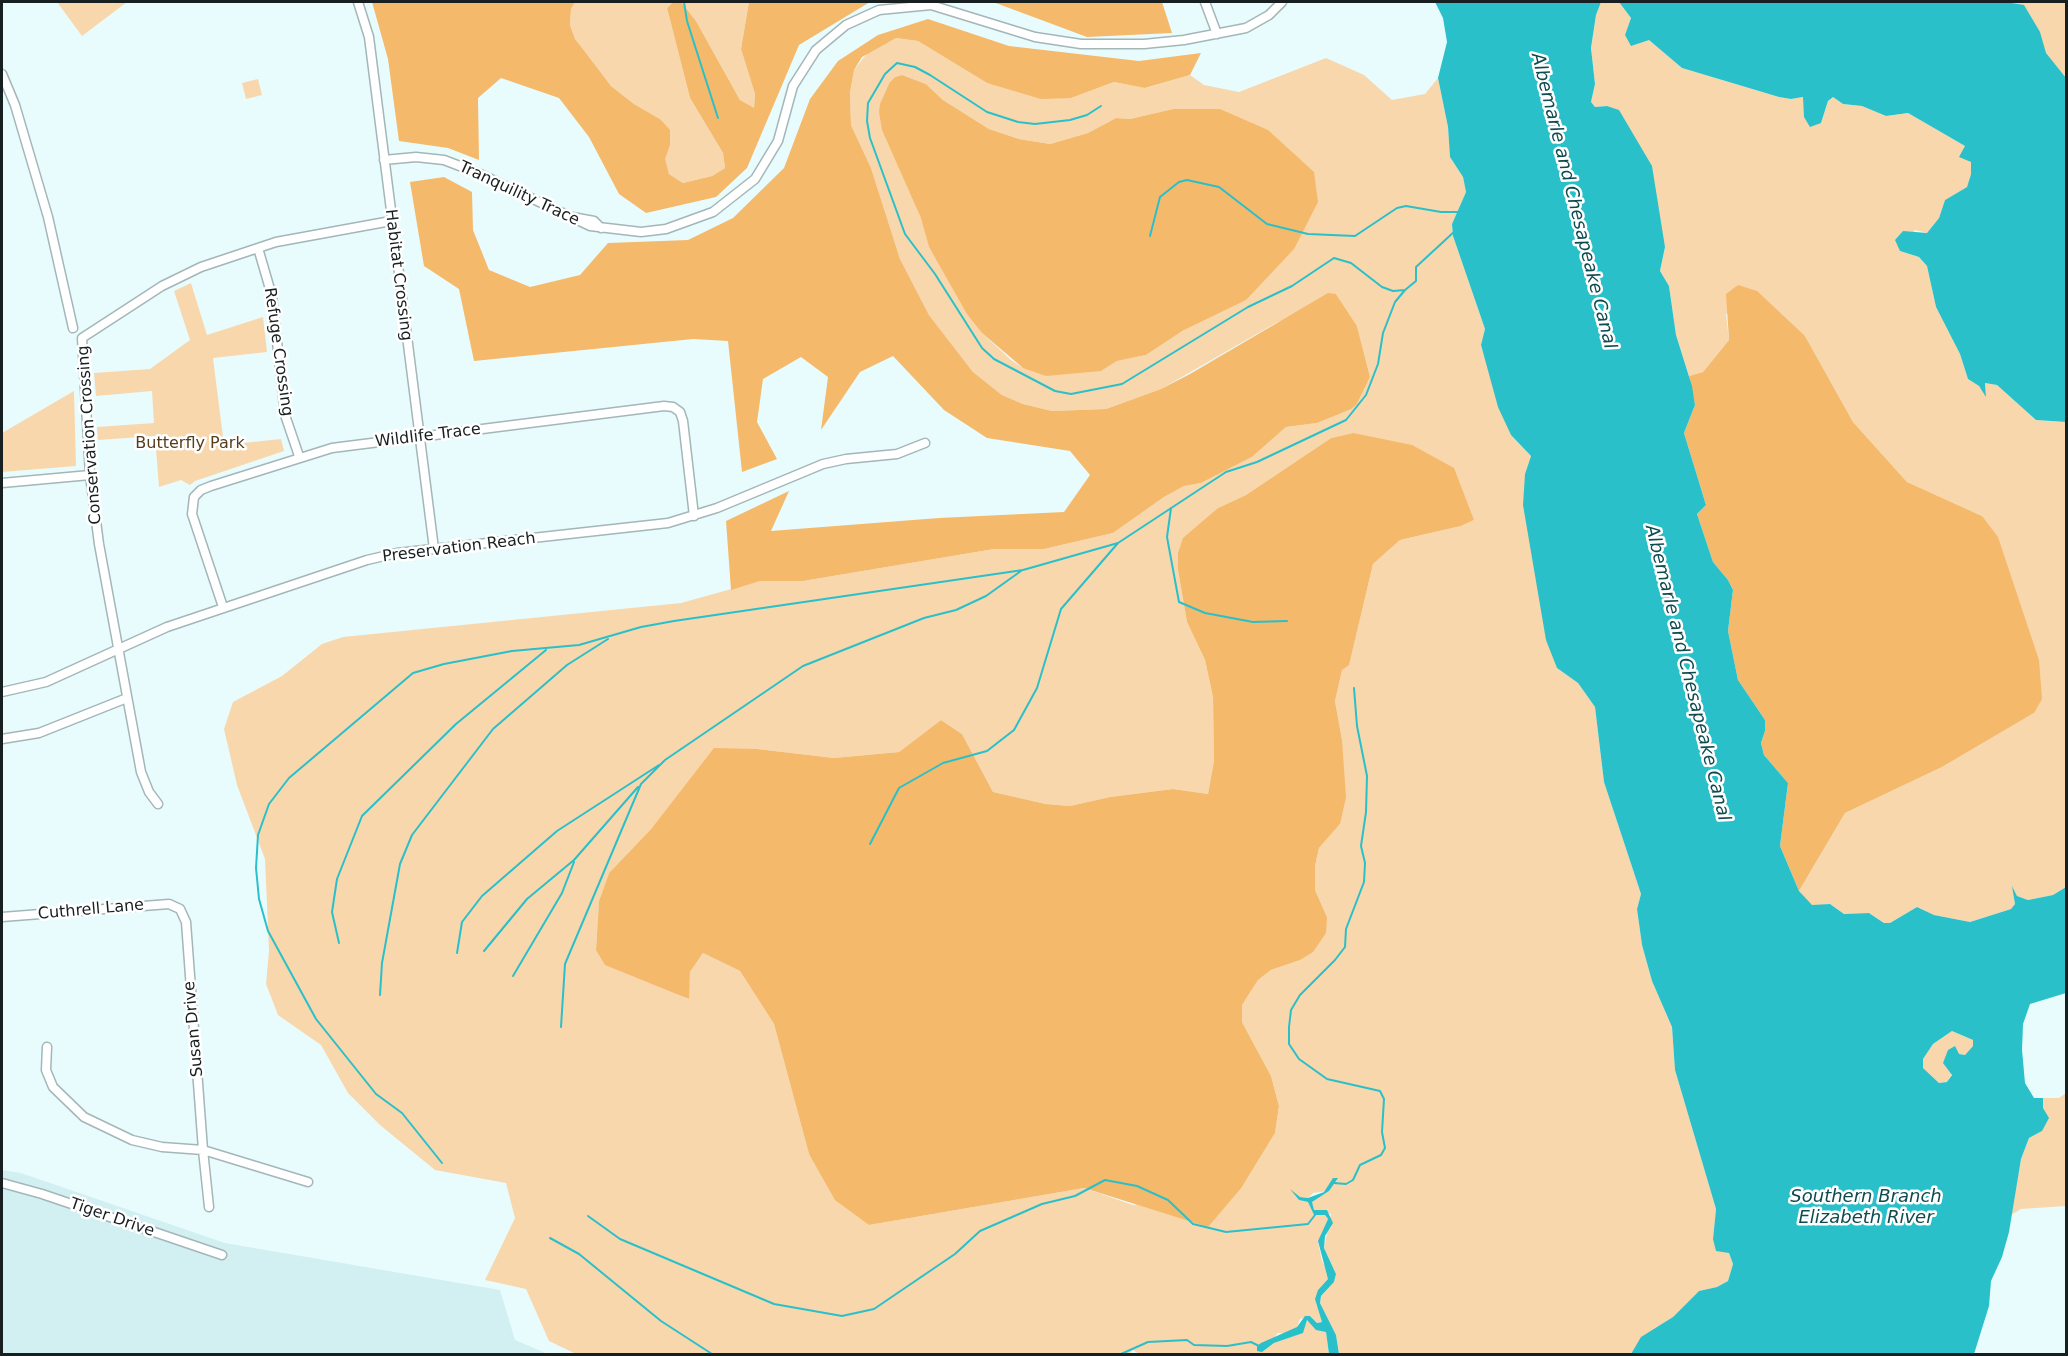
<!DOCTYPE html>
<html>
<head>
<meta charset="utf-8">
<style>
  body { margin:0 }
  #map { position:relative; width:2068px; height:1356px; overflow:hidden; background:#e8fcfd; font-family:"DejaVu Sans",sans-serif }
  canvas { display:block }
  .frame { position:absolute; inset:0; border:3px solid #181f20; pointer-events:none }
</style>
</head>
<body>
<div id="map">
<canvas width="2068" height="1356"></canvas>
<div class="frame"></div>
</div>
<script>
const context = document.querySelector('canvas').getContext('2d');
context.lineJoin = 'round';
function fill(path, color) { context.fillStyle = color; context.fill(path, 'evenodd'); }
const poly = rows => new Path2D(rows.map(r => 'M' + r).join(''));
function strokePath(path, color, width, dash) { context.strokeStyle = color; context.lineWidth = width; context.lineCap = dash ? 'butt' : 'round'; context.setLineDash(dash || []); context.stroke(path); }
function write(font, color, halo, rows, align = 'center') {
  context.font = font + ' "DejaVu Sans",sans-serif'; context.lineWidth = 5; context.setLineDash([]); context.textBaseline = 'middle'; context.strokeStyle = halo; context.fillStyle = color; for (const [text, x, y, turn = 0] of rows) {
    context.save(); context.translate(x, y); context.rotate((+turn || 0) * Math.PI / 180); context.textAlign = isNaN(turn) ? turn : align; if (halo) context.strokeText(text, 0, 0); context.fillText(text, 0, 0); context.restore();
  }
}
fill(poly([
  [2,1170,21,1173,225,1243,500,1290,515,1340,548,1354,2,1354]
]), '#d2f0f2');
fill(poly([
  [57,2,127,2,82,36],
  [575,2,673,2,667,8,690,98,723,153,725,168,712,176,683,183,669,174,664,159,670,145,660,119,634,104,611,86,583,51,575,39,570,25,571,9],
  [681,2,749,2,741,49,755,94,754,109,740,100,696,21],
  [1601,2,1619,2,1631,18,1625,35,1649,40,1682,68,1779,97,1791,99,1804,97,1804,116,1821,123,1828,101,1833,97,1843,104,1862,106,1886,116,1908,113,1965,146,1971,161,1971,174,1967,187,1945,200,1939,218,1927,233,1915,230,1900,251,1919,257,1927,266,1936,307,1960,354,1968,379,1979,386,1986,395,1985,383,1997,385,2036,420,2066,422,2066,887,2053,895,2028,900,2017,896,2013,888,2015,904,2011,909,1970,922,1934,915,1917,907,1890,923,1884,923,1869,913,1844,914,1830,904,1812,906,1799,891,1845,813,1942,767,2034,713,1982,516,1907,482,1853,422,1805,336,1726,314,1729,340,1703,372,1689,376,1676,335,1669,286,1660,271,1665,247,1607,106,1595,107,1591,102,1595,84,1591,48,1596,15],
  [1971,2,2066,2,2066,95],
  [896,38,918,41,987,83,1071,98,1114,82,1146,88,1190,75,1204,85,1239,92,1326,58,1364,75,1392,100,1425,94,1438,78,1448,127,1450,157,1463,177,1466,192,1452,224,1453,236,1485,329,1481,346,1511,435,1531,456,1525,474,1557,668,1578,683,1595,707,1604,782,1641,894,1637,909,1642,945,1652,981,1672,1027,1675,1070,1716,1209,1713,1239,1729,1253,1733,1264,1728,1281,1717,1287,1699,1291,1673,1317,1642,1337,1631,1354,1339,1354,1336,1335,1320,1303,1321,1296,1334,1282,1336,1274,1324,1248,1331,1214,1314,1210,1311,1202,1329,1191,1313,1193,1308,1198,1300,1197,1294,1193,1299,1200,1308,1202,1314,1215,1325,1215,1328,1219,1318,1242,1322,1261,1329,1274,1328,1279,1318,1290,1322,1322,1317,1323,1310,1316,1300,1319,1297,1327,1288,1333,1278,1333,1262,1352,1274,1343,1302,1333,1307,1320,1326,1331,1329,1354,1139,1354,1133,1350,1129,1354,576,1354,549,1341,526,1289,485,1280,515,1218,506,1183,435,1170,380,1125,348,1093,321,1045,278,1015,266,984,269,951,265,859,237,785,224,729,233,702,282,676,322,644,343,637,681,603,760,581,803,581,994,549,1044,549,1113,533,1164,497,1184,486,1201,483,1252,457,1286,427,1317,423,1357,404,1370,377,1357,326,1336,294,1274,324,1161,389,1106,409,1052,411,1023,404,1002,395,973,372,929,315,900,259,871,168,851,125,850,93,854,70,868,52],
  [902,75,926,84,943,100,989,129,1019,139,1050,144,1088,133,1116,118,1130,119,1173,109,1184,330,1146,355,1117,361,1101,371,1023,368,1011,360,982,333,929,247,890,82,895,77],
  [1353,433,1474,520,1461,526,1400,540,1373,564,1349,664,1342,669,1335,701,1342,740,1340,824,1319,848,1315,866,1315,890,1327,917,1300,960,1271,970,1258,980,1242,1005,1242,1022,1271,1076,1279,1106,1275,1133,1242,1187,1133,1205,1084,1188,869,1225,809,1154,774,1024,740,971,703,953,690,972,688,999,596,950,599,901,609,873,652,828,757,749,834,758,899,752,941,720,962,734,993,792,1046,804,1070,806,1110,797,1173,789,1208,794,1214,761,1213,697,1205,660,1187,622,1178,570,1218,508,1246,495,1331,438],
  [258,79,262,95,246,99,242,83],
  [191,283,207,335,263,317,267,352,213,358,224,445,281,439,284,451,195,481,190,485,181,480,159,487,155,436,98,440,97,427,154,423,152,391,96,396,94,373,150,369,190,340,174,291],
  [74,391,76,466,2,472,2,433],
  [1952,1031,1973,1040,1973,1046,1965,1055,1959,1054,1948,1082,1939,1083,1923,1068,1923,1059,1933,1044],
  [2066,1093,2066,1206,2021,1209,2011,1215,2021,1159,2029,1138,2042,1131,2043,1098,2059,1098]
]), '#f9d7ad');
fill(poly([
  [372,2,575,2,571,9,570,25,575,39,611,86,634,104,660,119,670,130,670,145,665,159,669,174,683,183,712,176,725,168,723,153,690,98,667,8,673,2,681,2,696,21,740,100,754,108,755,94,741,49,749,2,870,2,799,45,747,168,716,197,646,213,619,194,589,137,559,98,501,78,478,98,479,160,448,148,399,141,388,59],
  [993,2,1162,2,1172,33,1087,37],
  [928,19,1009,46,1139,61,1201,53,1190,75,1145,88,1114,82,1071,98,1041,99,987,83,918,41,896,38,862,57,854,70,850,93,851,125,871,168,900,259,929,315,973,372,1002,395,1023,404,1052,411,1106,409,1161,389,1190,374,1328,293,1336,294,1357,326,1370,377,1357,404,1351,409,1317,423,1286,427,1252,457,1201,483,1184,486,1164,497,1113,533,1044,549,994,549,803,581,760,581,731,590,726,521,789,491,771,531,939,518,1064,512,1090,475,1070,451,987,438,944,410,893,356,860,372,821,430,828,377,801,357,763,379,757,422,777,459,742,472,728,341,693,339,474,361,459,289,424,266,410,182,444,177,472,192,473,230,489,270,530,287,580,275,608,243,688,240,733,218,784,168,810,99,838,61,878,35],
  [902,75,926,84,943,100,989,129,1019,139,1050,144,1088,133,1116,118,1130,119,1173,109,1220,109,1268,130,1314,172,1318,202,1294,249,1246,300,1184,330,1146,355,1117,361,1101,371,1046,376,1023,368,982,333,967,314,929,247,921,218,882,130,879,112,880,104,890,82,895,77],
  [1738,285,1757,291,1805,336,1853,422,1907,482,1982,516,1998,537,2039,660,2042,699,2034,713,1942,767,1845,813,1799,891,1780,846,1788,783,1764,755,1761,743,1765,731,1765,720,1738,680,1728,631,1733,590,1728,580,1713,562,1697,514,1706,505,1684,433,1695,405,1689,376,1703,372,1729,340,1726,294],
  [1353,433,1412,445,1454,468,1474,520,1461,526,1400,540,1373,564,1349,665,1342,670,1335,701,1342,740,1346,797,1340,824,1319,848,1315,866,1315,890,1327,917,1326,933,1313,952,1300,960,1271,970,1258,980,1242,1005,1242,1022,1271,1076,1279,1106,1275,1133,1242,1187,1208,1227,1084,1188,869,1225,835,1200,809,1154,774,1024,740,971,703,953,690,972,689,999,605,965,596,950,599,901,609,873,652,828,714,748,757,749,834,758,899,752,941,720,962,734,993,792,1046,804,1070,806,1110,797,1173,789,1208,794,1214,761,1213,697,1205,660,1187,622,1178,570,1178,553,1183,538,1218,508,1246,495,1331,438]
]), '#f5b96b');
fill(poly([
  [1435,2,1601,2,1596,15,1591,48,1595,84,1591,102,1595,107,1607,106,1619,110,1652,166,1665,247,1660,271,1669,286,1676,335,1692,386,1695,405,1684,433,1706,505,1697,514,1713,562,1728,580,1733,590,1728,631,1738,680,1765,720,1765,731,1761,743,1764,755,1788,783,1780,846,1799,891,1812,905,1830,904,1844,914,1869,913,1884,923,1890,923,1917,907,1934,915,1970,922,2011,909,2015,904,2012,886,2017,896,2028,900,2053,895,2066,887,2066,993,2030,1004,2023,1024,2022,1050,2025,1083,2034,1098,2043,1098,2043,1108,2049,1118,2042,1131,2029,1138,2021,1159,2009,1232,2002,1257,1991,1281,1989,1306,1974,1354,1631,1354,1641,1337,1673,1317,1699,1291,1717,1287,1728,1281,1733,1264,1729,1253,1716,1251,1713,1239,1716,1209,1675,1070,1672,1027,1652,981,1642,945,1637,909,1641,894,1604,782,1595,707,1578,683,1557,668,1546,640,1523,505,1525,474,1531,456,1511,435,1498,407,1481,345,1485,329,1453,236,1452,224,1466,192,1463,177,1450,157,1448,127,1438,78,1447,42,1443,18],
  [1952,1031,1973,1040,1973,1046,1965,1055,1959,1054,1955,1046,1948,1050,1943,1063,1952,1075,1947,1082,1939,1083,1923,1068,1923,1059,1933,1044],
  [1619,2,2005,2,2024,5,2040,32,2046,53,2066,78,2066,422,2036,420,1997,385,1985,383,1986,397,1979,386,1968,379,1960,354,1936,307,1927,266,1919,257,1900,251,1895,240,1903,231,1927,233,1939,218,1945,200,1967,187,1971,174,1971,162,1959,157,1965,146,1908,113,1886,116,1862,106,1843,104,1833,97,1828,101,1821,123,1810,127,1804,117,1803,97,1791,99,1779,97,1682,68,1649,40,1631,46,1625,35,1631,18],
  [1333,1178,1338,1178,1329,1191,1312,1202,1314,1210,1327,1210,1333,1223,1325,1236,1324,1248,1336,1274,1334,1282,1321,1296,1320,1303,1336,1335,1339,1354,1329,1354,1326,1332,1316,1330,1307,1320,1303,1333,1274,1343,1262,1352,1257,1351,1257,1346,1261,1343,1297,1327,1305,1316,1310,1316,1317,1323,1322,1322,1315,1299,1318,1290,1328,1279,1318,1241,1328,1219,1325,1215,1314,1215,1308,1202,1299,1200,1290,1189,1300,1197,1308,1198,1324,1192]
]), '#2ac0ca');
strokePath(poly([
  [684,2,687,21,718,118],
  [1101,106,1087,115,1070,120,1035,124,1018,122,987,112,930,75,915,67,897,63,885,74,868,103,867,121,870,138,905,234,935,274,982,348,994,359,1055,391,1071,394,1122,384,1248,307,1292,286,1334,258,1351,263,1382,287,1393,291,1405,290,1416,281,1416,267,1455,231],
  [1150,236,1160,197,1179,182,1187,180,1219,187,1267,224,1308,234,1355,236,1397,208,1406,206,1441,212,1458,212],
  [1171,508,1167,537,1179,602,1205,613,1253,622,1287,621],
  [870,844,899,788,943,763,987,751,1014,730,1037,688,1061,609,1118,543],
  [339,943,332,912,337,879,362,816,456,724,546,650],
  [484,951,527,899,574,860,638,787],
  [457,953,462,922,482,896,557,831,659,765],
  [513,976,562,893,574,862],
  [380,995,382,963,400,864,412,835,493,729,567,665,608,639],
  [561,1027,565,964,641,784,665,760,803,666,924,618,956,610,986,596,1021,571],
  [442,1163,402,1113,376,1094,316,1019,268,931,259,899,256,868,258,835,269,804,289,778,413,673,444,664,512,651,579,645,641,627,674,621,1023,570,1118,543,1226,472,1257,462,1346,420,1366,395,1378,364,1383,333,1395,302,1405,290],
  [1334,1183,1346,1184,1353,1180,1360,1165,1381,1155,1385,1148,1382,1132,1384,1099,1380,1091,1327,1079,1299,1059,1289,1044,1289,1027,1291,1010,1300,995,1335,960,1345,947,1346,929,1364,882,1365,863,1361,846,1366,812,1367,776,1357,726,1354,688],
  [588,1216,620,1239,774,1304,842,1316,874,1309,955,1254,980,1231,1042,1204,1075,1196,1105,1180,1137,1186,1168,1200,1193,1224,1226,1232,1308,1224,1315,1215],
  [550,1238,579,1254,661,1321,712,1354],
  [1121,1354,1148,1342,1187,1340,1194,1345,1227,1346,1251,1342,1259,1346]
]), '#2ac0ca', 2);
const minor = poly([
  [358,2,369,37,434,549],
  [1205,2,1217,34],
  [2,74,15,105,48,217,73,328],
  [384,160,416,157,444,160,478,173,590,226,641,232,666,229,713,212,755,179,778,141,793,86,816,50,846,25,879,10,931,5,1035,37,1081,44,1144,44,1184,40,1246,28,1269,15,1282,2],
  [572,217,594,221,601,228],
  [258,248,272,296,285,415,299,456],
  [2,483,90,475],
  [223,607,192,514,194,497,201,490,211,486,332,448,664,406,673,407,680,412,683,421,694,516],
  [2,692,46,682,167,627,367,560,397,553,668,523,717,508,823,464,846,459,897,454,925,443],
  [2,739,39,733,127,698],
  [158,804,149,792,141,772,99,544,90,475,82,338,162,286,201,267,276,242,391,221],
  [2,917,169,904,180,909,186,922,203,1150,308,1182],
  [47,1047,46,1070,53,1087,84,1117,132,1140,162,1147,203,1150,209,1207],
  [2,1183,42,1194,222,1255]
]);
strokePath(minor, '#a4b6b8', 11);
strokePath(minor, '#fff', 8);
write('16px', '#181f20', '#fff', [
  ["Tranquility Trace",519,194,25],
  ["Habitat Crossing",398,275,83],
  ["Refuge Crossing",278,352,82],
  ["Conservation Crossing",90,435,-94],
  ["Wildlife Trace",428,436,-7],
  ["Preservation Reach",459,548,-7],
  ["Cuthrell Lane",91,910,-5],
  ["Susan Drive",194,1029,-95],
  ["Tiger Drive",112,1218,19]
]);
write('16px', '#563d1c', '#fff', [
  ["Butterfly Park",190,444]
]);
write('italic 18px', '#0e4b50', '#fff', [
  ["Albemarle and Chesapeake Canal",1573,201,76],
  ["Albemarle and Chesapeake Canal",1687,673,76],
  ["Southern Branch",1866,1197],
  ["Elizabeth River",1866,1218]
]);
</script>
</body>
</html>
